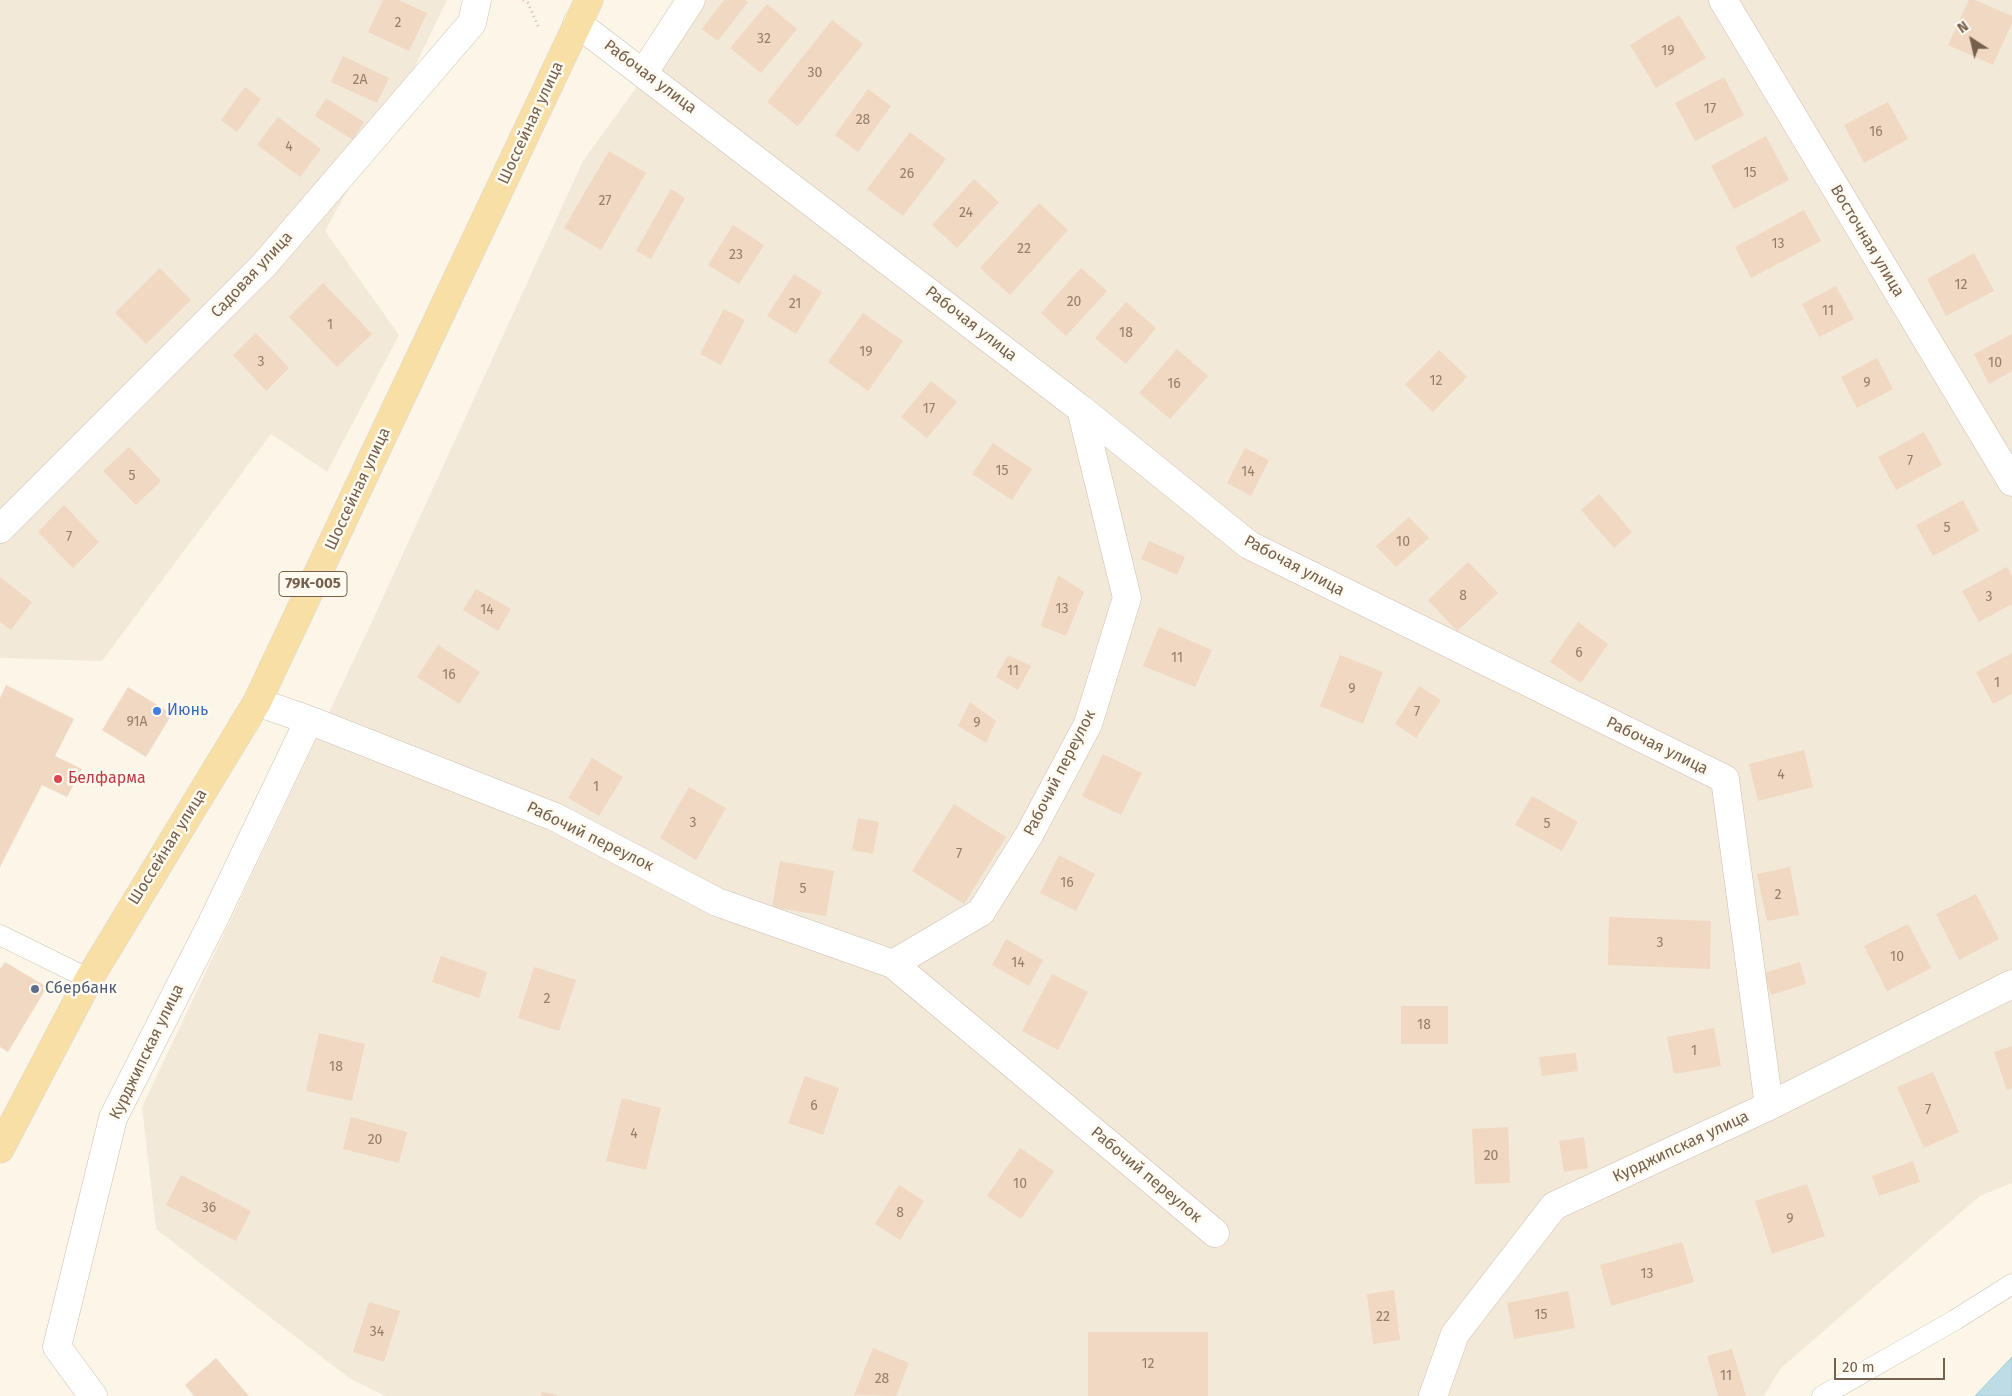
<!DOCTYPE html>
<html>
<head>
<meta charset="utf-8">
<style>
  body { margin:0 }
  #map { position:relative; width:2012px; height:1396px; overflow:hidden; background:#fcf6e9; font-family:"Fira Sans",sans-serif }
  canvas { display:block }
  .north { position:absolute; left:1947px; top:15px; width:50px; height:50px; -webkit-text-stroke:4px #fefaf0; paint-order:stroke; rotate:325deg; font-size:14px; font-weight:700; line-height:20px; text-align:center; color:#755f4d }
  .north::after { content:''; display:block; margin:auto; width:18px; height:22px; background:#755f4d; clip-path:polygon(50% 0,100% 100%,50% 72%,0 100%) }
  .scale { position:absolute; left:1834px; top:1358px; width:111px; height:22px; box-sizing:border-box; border:2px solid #755f4d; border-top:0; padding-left:6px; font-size:15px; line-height:18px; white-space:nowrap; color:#755f4d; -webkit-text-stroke:4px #fefaf0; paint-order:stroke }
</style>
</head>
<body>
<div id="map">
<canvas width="2012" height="1396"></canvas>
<div class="north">N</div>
<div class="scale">20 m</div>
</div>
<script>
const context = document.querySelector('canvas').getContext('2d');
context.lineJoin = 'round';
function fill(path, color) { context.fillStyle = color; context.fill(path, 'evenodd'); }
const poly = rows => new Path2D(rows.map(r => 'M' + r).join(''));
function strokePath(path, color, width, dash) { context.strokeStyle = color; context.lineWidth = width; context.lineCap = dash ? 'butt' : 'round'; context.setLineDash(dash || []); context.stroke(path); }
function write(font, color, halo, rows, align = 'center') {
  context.font = font + ' "Fira Sans",sans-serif'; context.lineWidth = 5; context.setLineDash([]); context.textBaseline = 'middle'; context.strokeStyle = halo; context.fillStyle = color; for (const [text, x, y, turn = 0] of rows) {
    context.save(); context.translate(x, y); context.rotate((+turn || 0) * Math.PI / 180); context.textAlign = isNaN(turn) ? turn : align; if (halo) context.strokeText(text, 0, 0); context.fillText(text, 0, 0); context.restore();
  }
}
fill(poly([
  [0,0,447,0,407,83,325,231,399,335,327,472,271,434,102,661,0,658],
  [700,0,2012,0,2012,1183,1980,1196,1781,1368,1764,1396,385,1396,349,1378,156,1229,142,1107,368,630,583,161]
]), '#f3e9d8');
const water = poly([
  [2012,1357,2012,1396,1975,1396,2012,1357]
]);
fill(water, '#bedce5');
strokePath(water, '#a5cbd6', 1);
fill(poly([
  [383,0,398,0,427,13,409,51,368,32],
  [724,0,745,0,748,2,718,41,702,29],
  [1969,0,1975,0,2012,16,2012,23,1993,65,1948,45],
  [767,4,797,29,761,73,730,48],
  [1679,15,1706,58,1656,88,1630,45],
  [832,20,863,44,798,126,767,102],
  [343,56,389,78,377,103,331,82],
  [1724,77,1744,115,1695,141,1675,103],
  [245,87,261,99,237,132,221,120],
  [868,89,891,106,858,152,835,135],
  [326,98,364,122,353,140,315,116],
  [1888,102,1908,139,1864,163,1844,125],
  [278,117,321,149,300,177,257,145],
  [910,132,946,159,903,216,867,189],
  [1766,136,1789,180,1734,209,1711,166],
  [609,151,646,173,601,250,564,228],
  [974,179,999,202,957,248,932,225],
  [671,189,685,198,651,259,636,251],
  [1039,203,1068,230,1010,295,980,268],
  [1804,210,1821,241,1751,278,1735,247],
  [733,225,764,245,739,284,708,265],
  [1974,253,1994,291,1946,316,1927,279],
  [160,268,191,300,146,344,115,313],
  [1081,268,1107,291,1066,336,1041,313],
  [794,274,822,292,796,334,767,316],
  [323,283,372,334,337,367,289,317],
  [1836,286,1854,319,1819,337,1802,304],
  [1126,302,1156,328,1126,364,1095,338],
  [724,309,745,320,721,365,700,354],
  [863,313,903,341,868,391,828,362],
  [256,333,289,368,266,391,233,355],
  [2012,334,2012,371,1989,384,1974,354],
  [1177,349,1208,376,1170,419,1139,393],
  [1439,350,1467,377,1433,412,1405,385],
  [1877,358,1893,389,1857,408,1841,377],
  [931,381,957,402,927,438,901,417],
  [1924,432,1942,465,1896,490,1878,457],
  [993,443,1032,469,1012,500,972,474],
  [129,447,161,481,136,505,103,471],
  [1245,448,1269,460,1251,496,1227,483],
  [1599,494,1632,532,1614,548,1581,510],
  [1963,500,1979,531,1933,556,1916,525],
  [64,505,99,542,73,568,38,532],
  [1409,517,1429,538,1396,567,1376,546],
  [1149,541,1185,557,1177,575,1141,559],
  [1468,562,1498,593,1457,631,1428,600],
  [2007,567,2012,576,2012,604,1979,622,1962,591],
  [1058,575,1084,592,1066,636,1041,626],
  [0,577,32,602,11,630,0,622],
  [476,589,511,609,498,631,463,610],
  [1578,622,1608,644,1581,683,1550,662],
  [1159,627,1212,650,1195,687,1143,666],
  [438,645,480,672,459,704,417,677],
  [2012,653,2012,694,1993,704,1976,672],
  [1008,655,1031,666,1018,690,996,677],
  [1340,655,1383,672,1363,724,1320,706],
  [6,685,74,719,55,756,82,769,67,797,42,785,0,867,0,698],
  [1419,686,1441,700,1416,738,1395,724],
  [128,687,172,714,146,757,102,730],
  [970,702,996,721,986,743,958,726],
  [1804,750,1813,787,1758,801,1749,764],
  [1103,754,1142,773,1121,815,1082,796],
  [592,758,623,777,599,816,568,798],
  [689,787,726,808,696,860,660,838],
  [1532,796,1578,822,1562,851,1515,825],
  [954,804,1006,837,964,904,912,871],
  [858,818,879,822,873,854,852,850],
  [1059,855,1095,874,1076,911,1040,893],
  [780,861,834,871,826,916,772,907],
  [1790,867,1799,915,1767,921,1757,874],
  [1976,894,1999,939,1959,960,1936,914],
  [1609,917,1711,921,1710,969,1608,965],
  [1908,924,1931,968,1887,991,1864,946],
  [1006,939,1043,960,1029,986,992,965],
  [441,956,487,972,479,998,432,982],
  [5,962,47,987,8,1052,0,1047,0,969],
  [1800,962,1806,984,1771,995,1764,973],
  [534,967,576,980,559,1031,518,1018],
  [1052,974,1088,992,1058,1050,1022,1031],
  [1401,1006,1448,1006,1448,1044,1401,1044],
  [1714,1028,1721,1066,1674,1074,1667,1037],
  [319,1033,365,1044,352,1101,306,1091],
  [2012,1046,2012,1088,2007,1090,1994,1052],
  [1576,1053,1578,1071,1542,1076,1539,1057],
  [1933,1072,1959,1132,1924,1148,1897,1087],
  [805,1076,839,1088,823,1135,788,1123],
  [622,1098,661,1108,646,1170,606,1161],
  [351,1117,407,1132,399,1163,343,1149],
  [1508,1127,1510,1183,1475,1184,1472,1129],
  [1584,1137,1588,1168,1564,1172,1559,1141],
  [1020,1148,1054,1171,1021,1219,987,1196],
  [1913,1161,1920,1182,1879,1196,1872,1176],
  [181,1175,251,1211,236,1241,166,1205],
  [1807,1184,1825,1236,1772,1254,1755,1201],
  [899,1185,924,1201,900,1240,875,1224],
  [1682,1242,1694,1282,1611,1306,1600,1265],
  [1394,1290,1400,1340,1373,1344,1367,1294],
  [1568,1291,1575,1328,1514,1339,1507,1303],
  [369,1302,400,1311,384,1362,353,1352],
  [1088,1332,1208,1332,1208,1396,1088,1396],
  [873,1348,909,1363,896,1396,854,1395],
  [1732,1349,1746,1396,1718,1396,1707,1356],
  [216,1358,249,1396,194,1396,185,1385],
  [542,1392,557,1395,557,1396,541,1396]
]), '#f0d8c2');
const service = poly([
  [0,935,89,979],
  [1822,1396,1955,1320,2012,1284]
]);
const minor = poly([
  [1723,0,2012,482],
  [577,23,1081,409,1249,545,1725,779,1769,1106],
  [644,72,691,0],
  [0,529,264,265,472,23,477,0],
  [257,702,309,720,555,817,717,902,893,964,1215,1233],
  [893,964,981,912,1029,835,1088,724,1127,598,1081,409],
  [93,1396,57,1347,113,1118,212,923,309,720],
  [1433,1396,1455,1334,1554,1206,1769,1106,2012,984]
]);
const primary = poly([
  [0,1149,89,979,257,702,589,0]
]);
strokePath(service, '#cdbfaf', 21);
strokePath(minor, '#cdbfaf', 29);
strokePath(primary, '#dbd5d1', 29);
strokePath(poly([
  [523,0,528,3,538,26]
]), '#d5bba5', 3, [1, 4]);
strokePath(service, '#fff', 20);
strokePath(minor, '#fff', 28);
strokePath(primary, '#f7dfa5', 28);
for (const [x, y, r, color] of [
  [157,711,5,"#3f7fe0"],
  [58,779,5,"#e0444e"],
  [35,989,5,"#5c6f8a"]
]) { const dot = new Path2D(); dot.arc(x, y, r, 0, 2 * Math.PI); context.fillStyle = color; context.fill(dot); strokePath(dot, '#fefaf0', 2); }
write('14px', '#947d6a', null, [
  ["2",398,23],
  ["32",764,39],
  ["19",1668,51],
  ["30",815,73],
  ["2А",360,80],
  ["17",1710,109],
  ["28",863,120],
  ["16",1876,132],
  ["4",289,147],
  ["15",1750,173],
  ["26",907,174],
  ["27",605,201],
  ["24",966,213],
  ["13",1778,244],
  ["22",1024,249],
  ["23",736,255],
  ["12",1961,285],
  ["20",1074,302],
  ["21",795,304],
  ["11",1828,311],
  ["1",330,325],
  ["18",1126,333],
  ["19",866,352],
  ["3",261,362],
  ["10",1995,363],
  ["12",1436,381],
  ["9",1867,383],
  ["16",1174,384],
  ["17",929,409],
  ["7",1910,461],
  ["15",1002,471],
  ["14",1248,472],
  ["5",132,476],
  ["5",1947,528],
  ["7",69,537],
  ["10",1403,542],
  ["8",1463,596],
  ["3",1989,597],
  ["13",1062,609],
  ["14",487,610],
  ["6",1579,653],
  ["11",1177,658],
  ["11",1013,671],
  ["16",449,675],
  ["1",1997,683],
  ["9",1352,689],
  ["7",1417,712],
  ["91А",137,722],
  ["9",977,723],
  ["4",1781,775],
  ["1",596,787],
  ["3",693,823],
  ["5",1547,824],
  ["7",959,854],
  ["16",1067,883],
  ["5",803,889],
  ["2",1778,895],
  ["3",1660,943],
  ["10",1897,957],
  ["14",1018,963],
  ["2",547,999],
  ["18",1424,1025],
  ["1",1694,1051],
  ["18",336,1067],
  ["6",814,1106],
  ["7",1928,1110],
  ["4",634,1134],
  ["20",375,1140],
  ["20",1491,1156],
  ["10",1020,1184],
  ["36",209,1208],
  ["8",900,1213],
  ["9",1790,1219],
  ["13",1647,1274],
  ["15",1541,1315],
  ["22",1383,1317],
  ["34",377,1332],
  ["12",1148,1364],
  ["11",1726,1376],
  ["28",882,1379]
]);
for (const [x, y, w] of [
  [313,584,68]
]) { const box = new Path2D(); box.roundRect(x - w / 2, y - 12.5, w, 25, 4); context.fillStyle = '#fefaf0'; context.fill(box); strokePath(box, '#755f4d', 1); }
write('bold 15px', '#755f4d', null, [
  ["79К-005",313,584]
]);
write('16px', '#755f4d', '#fefaf0', [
  ["Рабочая улица",650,77,37],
  ["Шоссейная улица",531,123,-65],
  ["Восточная улица",1867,241,59],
  ["Садовая улица",252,275,-47],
  ["Рабочая улица",971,324,38],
  ["Шоссейная улица",358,489,-65],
  ["Рабочая улица",1294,566,28],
  ["Рабочая улица",1657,746,26],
  ["Рабочий переулок",1060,773,-63],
  ["Рабочий переулок",590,837,26],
  ["Шоссейная улица",168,847,-58],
  ["Курджипская улица",147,1052,-64],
  ["Курджипская улица",1681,1147,-25],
  ["Рабочий переулок",1146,1175,40]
]);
write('16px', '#366cbe', '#fefaf0', [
  ["Июнь",167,711]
], 'left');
write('16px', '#be3a42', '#fefaf0', [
  ["Белфарма",68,779]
], 'left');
write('16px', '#4e5e75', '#fefaf0', [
  ["Сбербанк",45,989]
], 'left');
</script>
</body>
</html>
